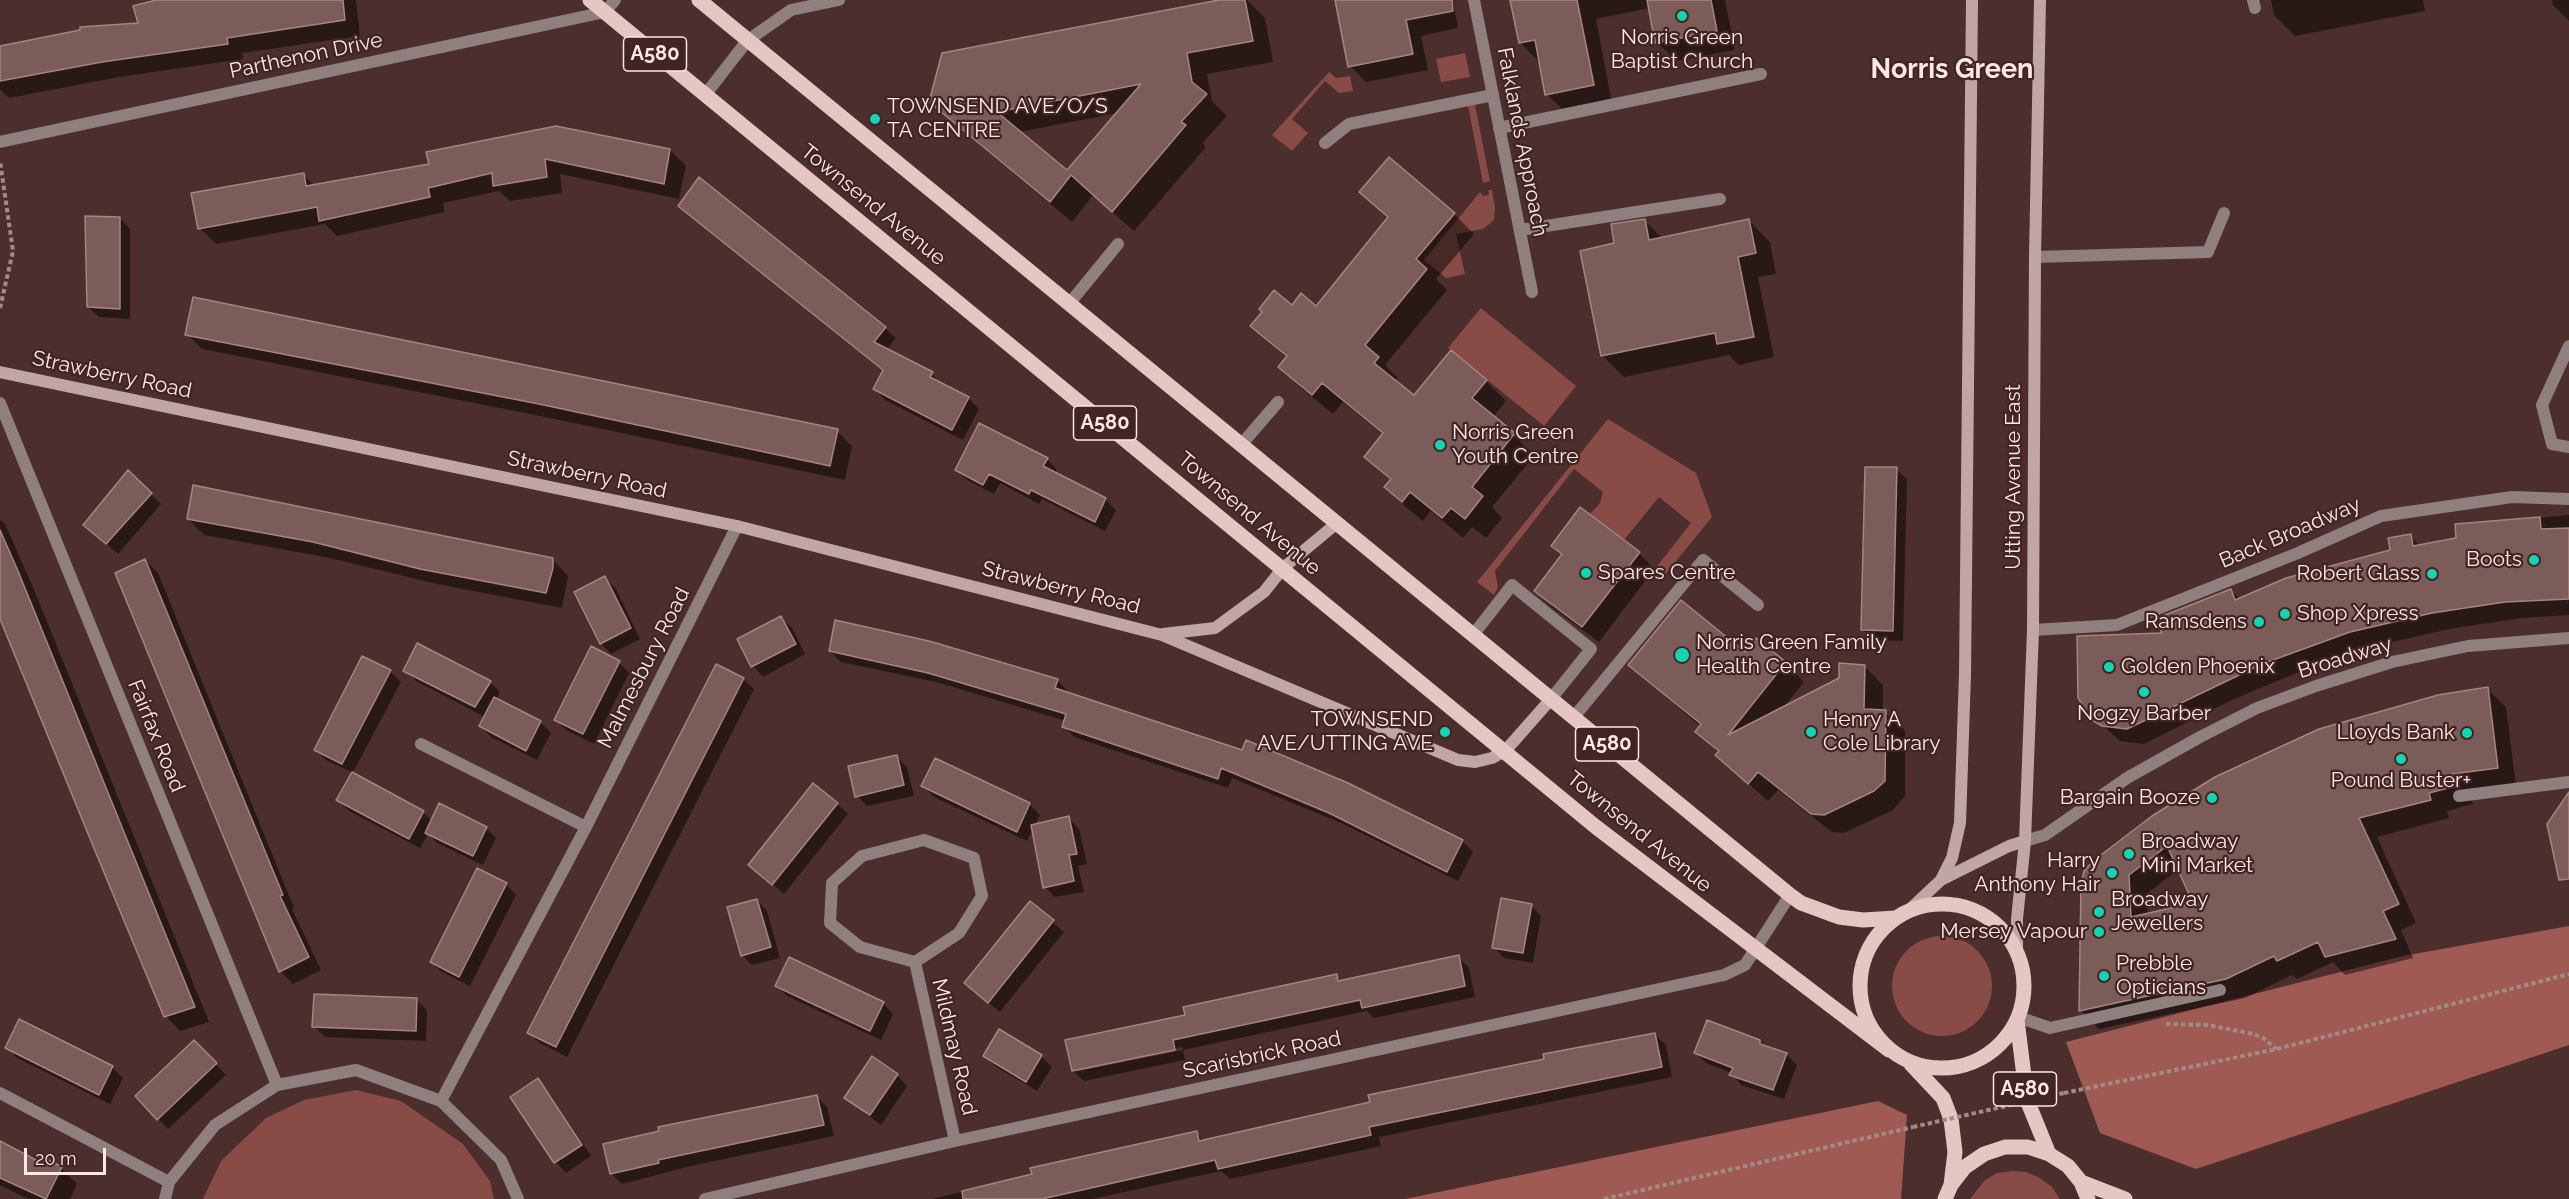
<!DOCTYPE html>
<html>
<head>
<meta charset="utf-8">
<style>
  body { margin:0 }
  #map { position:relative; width:2569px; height:1199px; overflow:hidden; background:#4c2f2c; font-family:Raleway,sans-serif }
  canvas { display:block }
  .scale { position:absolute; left:24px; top:1148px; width:82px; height:27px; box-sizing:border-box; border:3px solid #fbe8e5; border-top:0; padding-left:8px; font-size:18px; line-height:21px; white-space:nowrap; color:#fbe8e5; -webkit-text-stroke:4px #412522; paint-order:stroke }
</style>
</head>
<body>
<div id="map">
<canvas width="2569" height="1199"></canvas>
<div class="scale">20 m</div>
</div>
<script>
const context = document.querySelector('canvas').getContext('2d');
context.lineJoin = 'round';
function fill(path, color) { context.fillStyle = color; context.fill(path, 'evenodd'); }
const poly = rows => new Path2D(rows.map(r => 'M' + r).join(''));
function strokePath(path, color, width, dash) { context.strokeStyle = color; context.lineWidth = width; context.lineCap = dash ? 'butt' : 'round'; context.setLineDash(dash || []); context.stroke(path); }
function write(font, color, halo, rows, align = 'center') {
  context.font = font + ' Raleway,sans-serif'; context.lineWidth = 4.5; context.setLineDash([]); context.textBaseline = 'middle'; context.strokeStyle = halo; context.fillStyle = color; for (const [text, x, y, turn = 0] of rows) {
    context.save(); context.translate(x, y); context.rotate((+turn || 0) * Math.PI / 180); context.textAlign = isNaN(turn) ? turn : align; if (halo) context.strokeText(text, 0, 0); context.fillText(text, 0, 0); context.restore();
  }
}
fill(poly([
  [1465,53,1470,77,1441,82,1436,59],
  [1329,72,1336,78,1350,76,1353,91,1339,93,1325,81,1292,119,1308,133,1292,151,1272,135],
  [1475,105,1490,181,1483,183,1468,106],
  [1488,190,1492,190,1495,207,1494,220,1483,229,1456,234,1465,274,1446,278,1424,260,1480,192,1483,196,1489,195],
  [1481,308,1576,386,1544,426,1448,348],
  [1608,419,1696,473,1712,517,1659,582,1650,575,1691,523,1659,497,1624,540,1590,514,1600,503,1603,492,1574,469,1495,571,1498,587,1494,595,1477,582],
  '1892 986a50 50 0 1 1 100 0a50 50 0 1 1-100 0Z',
  [356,1090,401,1101,463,1144,490,1181,494,1199,203,1199,221,1161,266,1118,304,1100],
  [2012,1171,2026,1172,2040,1178,2052,1187,2060,1199,1970,1199,1985,1180,1997,1173]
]), '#884b46');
fill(poly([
  [2569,926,2569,1045,2196,1169,2100,1133,2066,1042,2403,956],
  [1878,1101,1907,1115,1901,1199,1405,1199]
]), '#a05a54');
fill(poly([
  [163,0,356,0,360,36,242,53,243,59,119,77,9,98,0,89,0,47,139,24],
  [1226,0,1247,0,1265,18,1273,62,1207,74,1212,101,1227,116,1202,143,1206,147,1134,231,1093,195,1072,222,952,122,930,101],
  [1117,113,1067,172,1019,132],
  [1337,0,1453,0,1458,28,1421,36,1428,70,1366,82,1350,66],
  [1512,0,1725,0,1735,50,1676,61,1657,42,1650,8,1596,19,1612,104,1566,113,1547,94,1539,62,1520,42],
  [2271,0,2423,0,2425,11,2295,36,2274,15],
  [2552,0,2569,0,2569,21,2553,5],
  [670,150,686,166,679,199,560,174,562,193,510,201,499,191,443,203,445,212,337,236,325,224,216,244,200,228,303,175,315,186,431,165],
  [1361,192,1454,214,1474,234,1436,279,1447,290,1385,365,1398,378,1395,382,1414,397,1486,381,1506,401,1493,417,1535,455,1492,507,1502,518,1486,538,1472,527,1463,538,1431,511,1423,521,1406,507,1386,487,1392,481,1366,456,1384,435,1343,402,1333,414,1300,387,1280,367,1287,358,1252,326,1292,307,1316,308,1389,219],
  [680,206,885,328,896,338,886,350,932,374,942,385,969,399,979,409,963,440,885,400,875,389,884,372],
  [120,218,130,229,130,319,99,317,88,307],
  [1645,221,1663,239,1749,221,1770,242,1776,274,1758,277,1774,357,1739,365,1729,355,1624,377,1603,356,1581,252,1616,245],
  [187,334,837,431,852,446,845,480,555,419,202,349],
  [1047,459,1057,470,1055,473,1105,499,1116,510,1105,531,1042,499,1039,504,1000,483,994,494,967,480,956,469],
  [1896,469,1907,479,1903,641,1873,640,1863,630],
  [128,472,161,504,118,554,85,525],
  [2569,515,2569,615,2522,618,2449,629,2367,648,2325,661,2232,700,2144,744,2120,741,2084,708,2079,698,2230,590,2240,599,2392,551,2410,536,2420,546,2458,539,2456,526],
  [188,519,553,560,568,576,562,608,437,584,330,558,204,535],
  [0,520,5,524,33,587,209,1022,180,1031,166,1016,0,613],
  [1553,546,1639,553,1654,569,1599,642,1552,607,1536,591,1563,556],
  [145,560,158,573,294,908,292,909,321,970,293,984,280,971],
  [605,578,616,589,640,639,611,654,601,643],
  [781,618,792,628,805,654,763,677,753,666],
  [830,651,1057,680,1068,691,1067,693,1462,841,1473,852,1458,881,1341,823,1232,778,1228,788,1074,737,1064,726,1066,721,940,683,841,662],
  [1745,654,1785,663,1804,682,1783,708,1864,666,1883,685,1883,711,1905,730,1905,796,1893,810,1844,833,1832,832,1778,790,1768,801,1717,755,1719,753,1697,732,1701,727,1630,665],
  [619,662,629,673,594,744,566,730,556,720],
  [405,670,490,682,500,692,496,699,540,722,551,733,537,760,491,737,480,726,485,717,416,681],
  [390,671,401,682,352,774,423,812,432,821,486,828,496,838,483,865,437,843,428,834,420,848,349,811,338,800,353,773,326,760,316,750],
  [743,679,754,689,567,1057,540,1043,529,1033],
  [2487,689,2506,707,2516,786,2470,792,2473,804,2447,811,2449,818,2377,837,2416,923,2401,930,2413,958,2345,975,2333,962,2297,979,2292,975,2245,998,2099,1029,2081,1010,2084,876],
  [2179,869,2195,904,2148,915,2146,894],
  [897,757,907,767,914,796,867,806,857,796],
  [936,760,1029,804,1040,815,1035,825,1069,818,1079,829,1087,864,1078,866,1084,892,1055,897,1045,887,1033,829,1027,841,934,797,923,786],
  [837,804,848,814,784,894,750,865],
  [506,884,516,895,470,986,442,972,431,962],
  [757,900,767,911,780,958,752,965,742,955],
  [1030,903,1064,932,1000,1012,976,993],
  [1531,905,1541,916,1533,963,1504,958,1494,947],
  [1458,957,1469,968,1475,997,1374,1018,1367,1011,1183,1050,1185,1060,1084,1081,1073,1071,1186,1016,1336,976,1342,982],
  [1182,1047,1183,1050,1079,1071,1079,1068],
  [777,985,883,1003,893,1014,881,1040,787,996],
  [417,1000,427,1010,426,1041,325,1037,314,1026],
  [1655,1035,1666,1045,1672,1077,1379,1137,1381,1146,1230,1179,1221,1171,1092,1199,932,1199,1196,1133,1204,1141],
  [1760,1041,1766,1047,1786,1054,1797,1065,1784,1099,1741,1085,1732,1073,1706,1063,1696,1053],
  [194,1042,226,1075,168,1129,137,1097],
  [6,1047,112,1067,123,1078,110,1104,17,1058],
  [985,1056,1041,1056,1052,1067,1037,1091,995,1066],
  [897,1075,907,1086,881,1125,846,1098],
  [537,1080,548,1091,591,1156,566,1173,556,1162,512,1097],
  [817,1097,827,1107,834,1136,691,1166,622,1184,611,1173],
  [0,1143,36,1162,39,1157,62,1169,77,1184,70,1199,28,1199,0,1185]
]), '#0007');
const building = poly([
  [156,0,343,0,345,20,227,38,228,44,102,62,0,81,0,46,80,30,80,27,138,23,133,6,156,0],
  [1219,0,1245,0,1253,41,1187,53,1192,82,1207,94,1181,122,1186,125,1112,212,1071,175,1050,202,929,102,942,53,1219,0],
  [1141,84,1067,170,997,112,1141,84],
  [1335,0,1452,0,1453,11,1406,20,1413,54,1348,67,1335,0],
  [1510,0,1577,0,1594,85,1545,95,1535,40,1519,43,1510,0],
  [1647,0,1711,0,1717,31,1655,43,1647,0],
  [556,126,670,149,664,184,545,159,547,177,493,186,492,173,428,188,430,197,319,221,317,207,198,229,191,193,304,173,306,186,429,164,426,152,556,126],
  [1389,157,1455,213,1416,259,1427,269,1365,345,1379,357,1374,363,1414,395,1451,350,1487,380,1472,398,1515,433,1472,487,1483,496,1465,519,1451,508,1442,518,1410,492,1402,502,1384,487,1391,479,1364,457,1383,433,1322,383,1312,395,1278,367,1287,356,1250,326,1262,312,1259,309,1274,290,1292,305,1301,293,1316,306,1388,217,1359,192,1389,157],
  [699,177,886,327,874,342,933,372,930,377,969,397,952,430,873,389,883,370,678,206,699,177],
  [85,216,120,217,120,309,87,307,85,216],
  [1645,219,1649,240,1749,219,1756,253,1738,257,1754,337,1717,344,1715,333,1601,356,1580,251,1614,243,1611,224,1645,219],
  [193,297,838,429,830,466,539,404,185,335,193,297],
  [979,423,1048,458,1043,466,1106,498,1095,522,1031,490,1029,494,989,474,983,485,955,470,979,423],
  [1865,467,1897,467,1893,631,1861,630,1865,467],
  [128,470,152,493,106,544,83,525,128,470],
  [193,485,553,558,553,568,546,593,420,569,313,542,187,519,193,485],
  [1580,507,1640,552,1582,627,1534,591,1562,554,1551,546,1580,507],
  [2540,517,2541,529,2569,528,2569,599,2505,602,2432,613,2350,632,2262,664,2127,729,2102,726,2092,720,2078,698,2077,636,2162,633,2155,619,2231,589,2235,600,2286,578,2390,550,2388,538,2411,534,2413,546,2456,538,2455,524,2540,517],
  [0,530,18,571,195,1007,164,1017,98,858,0,619,0,530],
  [145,559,283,895,280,896,309,957,279,972,115,573,145,559],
  [605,576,631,628,600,644,574,592,605,576],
  [1681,600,1745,652,1756,638,1786,662,1728,735,1839,678,1839,663,1865,665,1864,709,1886,710,1885,781,1874,791,1824,815,1811,814,1758,772,1748,784,1715,755,1719,751,1695,732,1701,724,1628,665,1681,600],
  [781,616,796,644,751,667,737,639,781,616],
  [835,620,929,641,1058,679,1055,688,1242,750,1246,740,1348,783,1463,840,1447,872,1329,813,1221,768,1218,779,1062,727,1066,714,928,673,829,651,835,620],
  [417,643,491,681,475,707,403,671,417,643],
  [591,646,620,661,583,734,554,720,591,646],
  [362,656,391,670,342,764,314,750,362,656],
  [716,664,744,678,556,1047,527,1033,716,664],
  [2488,687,2498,768,2452,774,2456,786,2429,793,2431,800,2359,818,2399,904,2383,911,2396,939,2325,957,2318,942,2277,961,2274,956,2226,979,2079,1011,2081,884,2084,871,2093,861,2152,816,2215,777,2319,729,2438,695,2488,687],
  [2167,846,2193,903,2131,917,2129,875,2167,846],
  [494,697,541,721,526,751,479,726,494,697],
  [897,755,904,785,855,797,848,766,897,755],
  [935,758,1030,803,1017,832,921,786,935,758],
  [352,772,424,811,409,839,336,800,352,772],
  [813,783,838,803,772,885,748,865,813,783],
  [2569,792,2569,879,2559,880,2547,824,2569,792],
  [439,803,487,827,473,856,425,833,439,803],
  [1069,816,1077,854,1069,855,1074,881,1043,888,1031,825,1069,816],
  [477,868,507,883,459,977,430,962,477,868],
  [1501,898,1532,904,1523,953,1492,948,1501,898],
  [757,899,771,947,741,956,727,907,757,899],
  [1030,901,1054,920,988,1003,964,983,1030,901],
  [1459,955,1465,986,1362,1008,1360,1000,1173,1040,1175,1050,1072,1071,1065,1040,1185,1015,1183,1007,1337,974,1338,981,1459,955],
  [789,957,884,1002,870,1031,775,986,789,957],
  [314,994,417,998,416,1031,312,1027,314,994],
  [19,1019,113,1066,99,1095,5,1048,19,1019],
  [1707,1020,1760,1040,1760,1044,1787,1053,1773,1090,1729,1075,1733,1068,1694,1053,1707,1020],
  [999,1029,1042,1055,1026,1082,983,1056,999,1029],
  [1655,1033,1662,1067,1369,1127,1371,1135,1218,1169,1215,1160,1042,1199,963,1199,962,1191,1032,1174,1030,1168,1197,1131,1199,1141,1370,1102,1368,1095,1544,1059,1543,1054,1655,1033],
  [194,1040,217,1063,157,1120,135,1096,194,1040],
  [872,1056,898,1074,870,1115,844,1098,872,1056],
  [538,1078,582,1145,554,1163,510,1097,538,1078],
  [817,1095,824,1125,658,1160,659,1163,610,1174,603,1144,659,1131,658,1127,817,1095],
  [0,1141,36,1160,39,1155,62,1167,46,1199,0,1178,0,1141]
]);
fill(building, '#7c5c58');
strokePath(building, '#a68480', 1.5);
strokePath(poly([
  [0,308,13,251,0,161],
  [2166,1024,2207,1025,2249,1033,2262,1037,2276,1049],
  [2064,1093,2277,1049,2569,974],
  [1604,1199,1913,1127]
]), '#a28a87', 4, [4.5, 3]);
strokePath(poly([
  [1499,128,1761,74],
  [1325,143,1349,124,1493,95],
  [1520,230,1720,199],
  [2035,257,2208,252,2224,213],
  [1069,304,1118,244],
  [2569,346,2542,405,2552,444,2569,447],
  [1241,445,1278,402],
  [2033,630,2117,625,2298,553,2381,516,2512,497,2569,499],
  [1473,635,1512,585,1591,649,1551,699],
  [1574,717,1703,560,1758,605],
  [2018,1017,2050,1028,2220,990]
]), '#8f7f7e', 12);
strokePath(poly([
  [1474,0,1532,292],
  [2253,0,2255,8],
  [705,95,747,41,791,10,839,0],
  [0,142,605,12,615,0],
  [0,403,277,1085],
  [421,744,586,827],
  [2459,796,2569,782],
  [2025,841,2045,835,2127,778,2200,737,2257,708,2316,686,2392,662,2468,646,2569,638],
  [915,962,959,933,982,896,974,858,924,840,862,856,832,883,830,923,860,947,915,962,955,1141],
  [0,1093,169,1182],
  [441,1101,586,827,737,526],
  [165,1199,169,1182,215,1125,277,1085,356,1070,441,1101,501,1160,518,1199],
  [705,1199,955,1141,1724,975,1745,965,1790,895]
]), '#8f7f7e', 12);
strokePath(poly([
  [0,372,737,526,1162,635,1458,760,1475,762,1492,758,1506,750,1551,699],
  [1163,634,1215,628,1264,592,1283,568,1337,523],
  [1941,880,2009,846,2025,841],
  [1908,911,1941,880,1952,858,1960,823,1965,674,1972,0],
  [2017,954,2017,919,2025,841,2033,630,2035,257,2040,0]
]), '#c0a7a4', 12);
strokePath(poly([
  [590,0,1596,827,1889,1050],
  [699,0,1790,895,1801,903,1839,917,1863,920,1896,918],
  '1860 986a82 82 0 1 1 164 0a82 82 0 1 1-164 0Z',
  [2017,1020,2027,1100,2049,1154],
  [1911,1064,1943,1098,1951,1119,1955,1152,1951,1185],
  [2081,1182,2125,1199],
  [1945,1199,1951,1185,1965,1167,1984,1154,2005,1147,2028,1147,2049,1154,2068,1166,2081,1182,2088,1199]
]), '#e6c6c2', 15);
strokePath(poly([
  [1913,1127,2064,1093]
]), '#a28a87', 4, [4.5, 3]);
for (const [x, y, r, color] of [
  [1682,16,6,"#13d5b4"],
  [875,119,6,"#13d5b4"],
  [1440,445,6,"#13d5b4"],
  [2534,560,6,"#13d5b4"],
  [1586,573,6,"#13d5b4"],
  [2432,574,6,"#13d5b4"],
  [2285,614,6,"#13d5b4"],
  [2259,622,6,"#13d5b4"],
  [1682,655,8,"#13d5b4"],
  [2109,667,6,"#13d5b4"],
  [2144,692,6,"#13d5b4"],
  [1445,732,6,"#13d5b4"],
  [1811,732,6,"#13d5b4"],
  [2467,733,6,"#13d5b4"],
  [2401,759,6,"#13d5b4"],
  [2212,798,6,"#13d5b4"],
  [2129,854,6,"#13d5b4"],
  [2112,873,6,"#13d5b4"],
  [2099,912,6,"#13d5b4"],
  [2099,932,6,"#13d5b4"],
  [2104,976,6,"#13d5b4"]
]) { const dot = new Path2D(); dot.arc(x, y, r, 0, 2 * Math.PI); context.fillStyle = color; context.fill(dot); strokePath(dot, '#412522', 2); }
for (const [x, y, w] of [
  [655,54,63],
  [1105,423,63],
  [1607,744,63],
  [2025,1089,63]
]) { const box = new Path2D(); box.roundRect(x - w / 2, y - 17, w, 34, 4.5); context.fillStyle = '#412522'; context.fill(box); strokePath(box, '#fbe8e5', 1.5); }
write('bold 20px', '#fbe8e5', null, [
  ["A580",655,54],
  ["A580",1105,423],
  ["A580",1607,744],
  ["A580",2025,1089]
]);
write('21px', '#fbe8e5', '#412522', [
  ["Norris Green",1682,38,"center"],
  ["Baptist Church",1682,62,"center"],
  ["TOWNSEND AVE/O/S",887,107],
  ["TA CENTRE",887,131],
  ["Norris Green",1452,433],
  ["Youth Centre",1452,457],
  ["Boots",2522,560,"right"],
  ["Spares Centre",1598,573],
  ["Robert Glass",2420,574,"right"],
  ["Shop Xpress",2297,614],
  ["Ramsdens",2247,622,"right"],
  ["Norris Green Family",1696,643],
  ["Health Centre",1696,667],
  ["Golden Phoenix",2121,667],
  ["Nogzy Barber",2144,714,"center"],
  ["TOWNSEND",1433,720,"right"],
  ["AVE/UTTING AVE",1433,744,"right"],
  ["Henry A",1823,720],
  ["Cole Library",1823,744],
  ["Lloyds Bank",2455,733,"right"],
  ["Pound Buster+",2401,781,"center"],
  ["Bargain Booze",2200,798,"right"],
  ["Broadway",2141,842],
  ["Mini Market",2141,866],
  ["Harry",2100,861,"right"],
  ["Anthony Hair",2100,885,"right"],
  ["Broadway",2111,900],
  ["Jewellers",2111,924],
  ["Mersey Vapour",2087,932,"right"],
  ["Prebble",2116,964],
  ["Opticians",2116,988]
], 'left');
write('21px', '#fbe8e5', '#412522', [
  ["Parthenon Drive",306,56,-12],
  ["Falklands Approach",1522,142,79],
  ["Townsend Avenue",873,205,39],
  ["Strawberry Road",112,375,12],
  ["Strawberry Road",587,475,12],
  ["Utting Avenue East",2014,477,-90],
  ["Townsend Avenue",1249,514,40],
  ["Back Broadway",2290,533,-23],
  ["Strawberry Road",1061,588,14],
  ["Broadway",2345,658,-17],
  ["Malmesbury Road",644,668,-63],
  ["Fairfax Road",156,736,68],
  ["Townsend Avenue",1639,832,39],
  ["Mildmay Road",954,1047,77],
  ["Scarisbrick Road",1262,1055,-12]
]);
write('bold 27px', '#fbe8e5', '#412522', [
  ["Norris Green",1952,70]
]);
</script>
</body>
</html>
